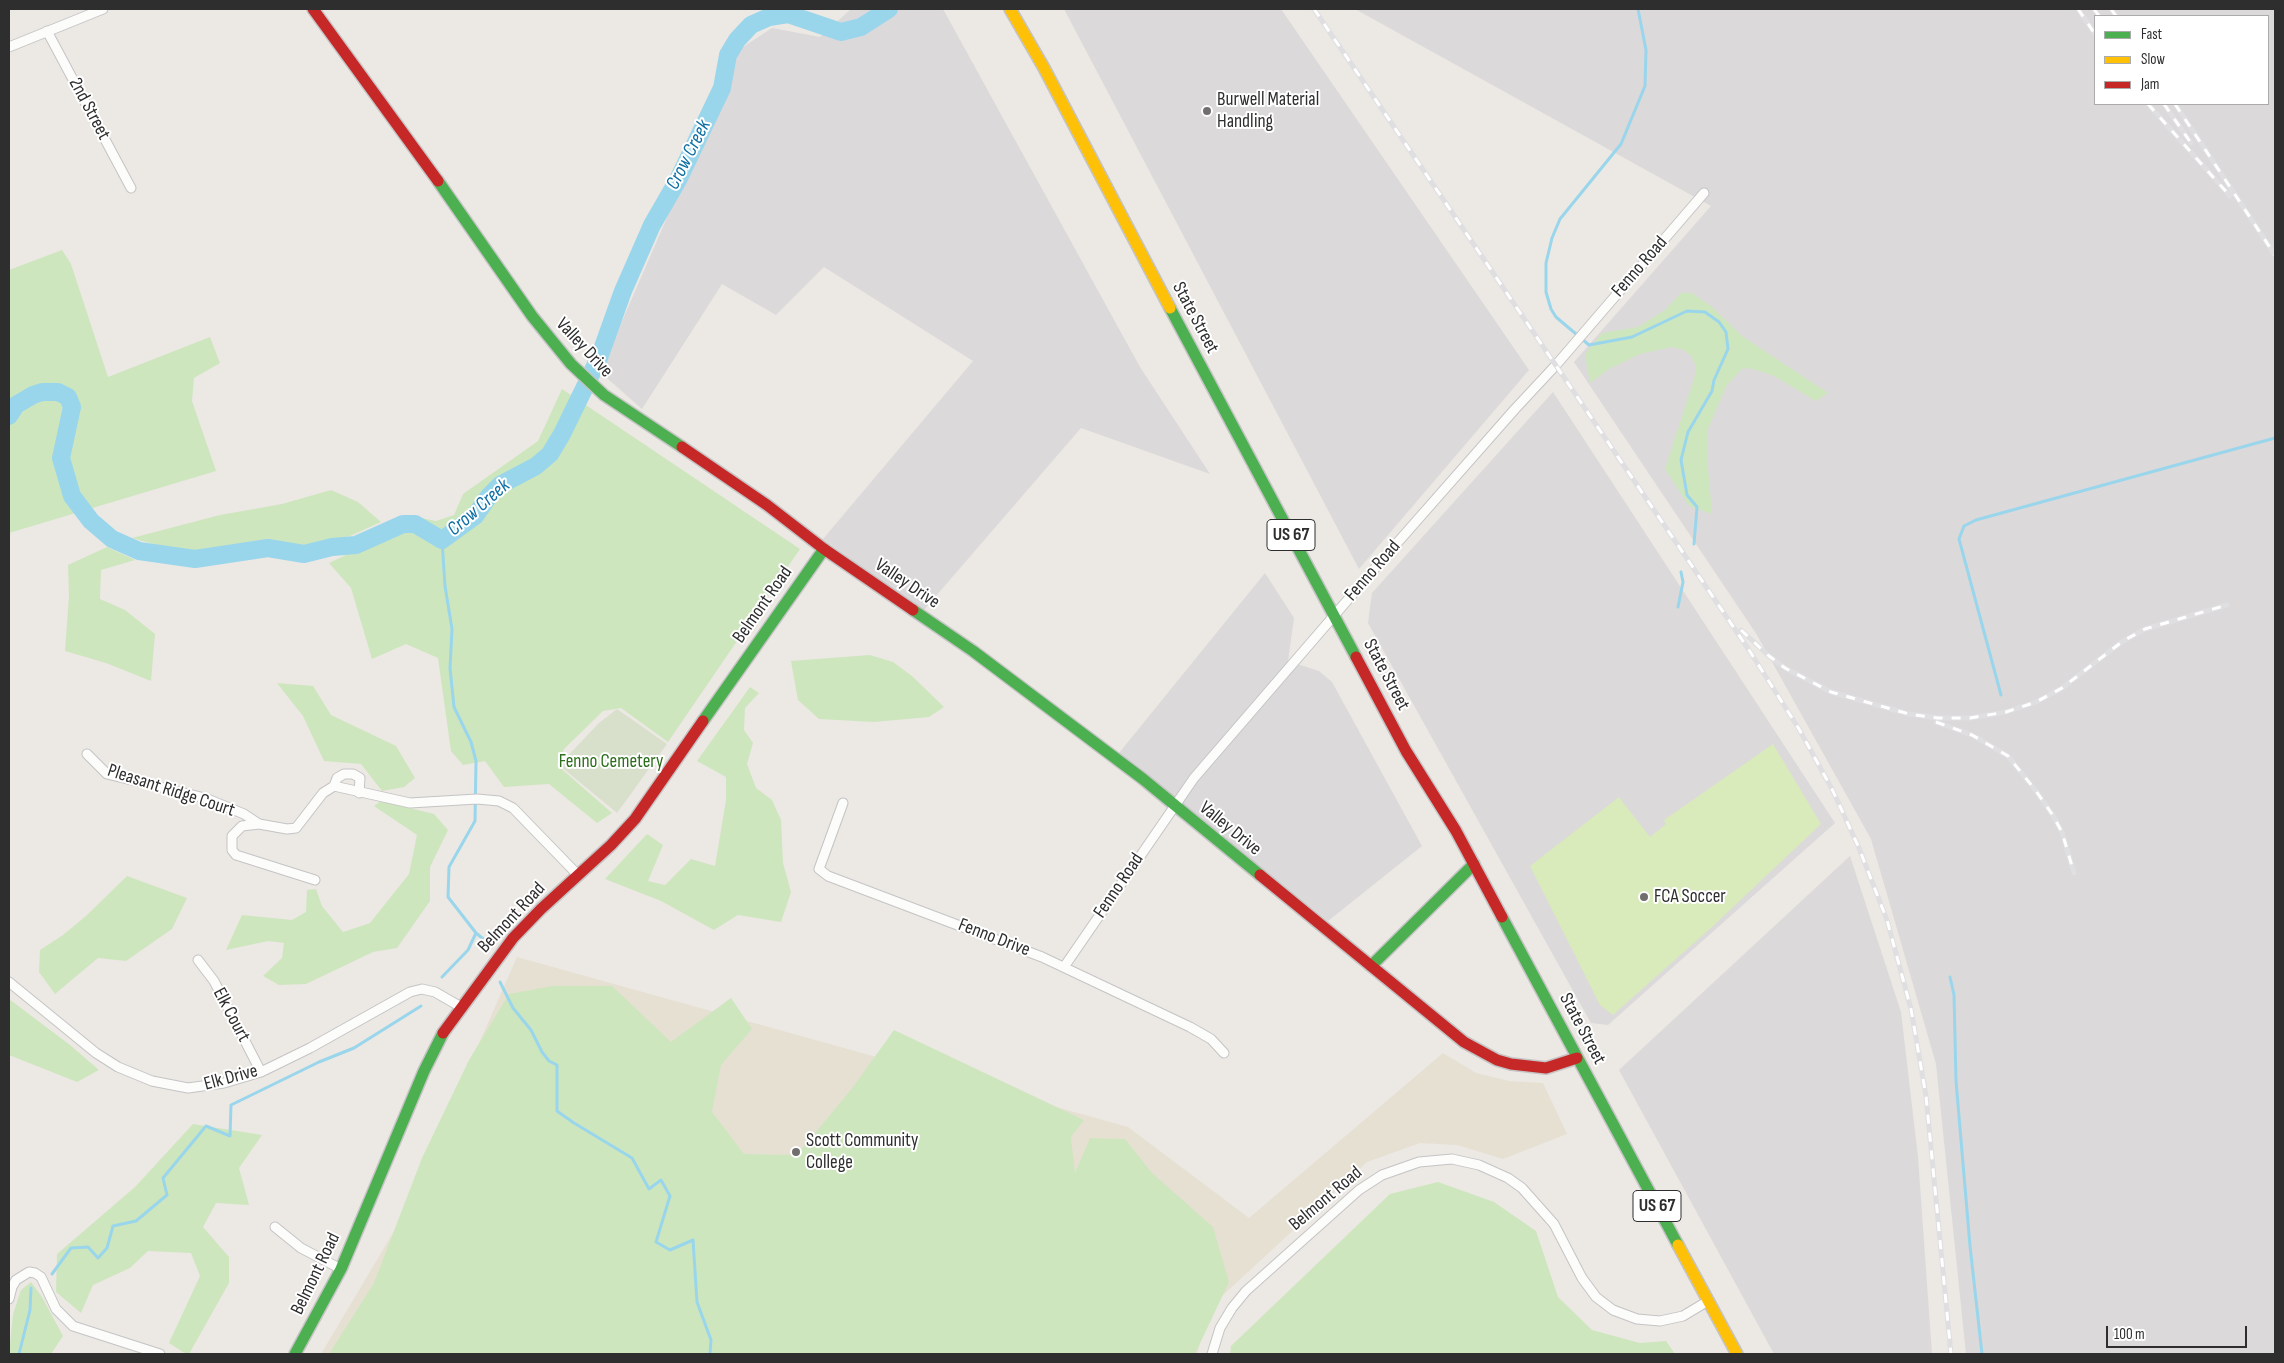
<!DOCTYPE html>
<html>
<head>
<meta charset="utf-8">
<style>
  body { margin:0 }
  #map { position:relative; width:2284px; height:1363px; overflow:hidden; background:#ece8e4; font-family:"Sofia Sans Condensed",sans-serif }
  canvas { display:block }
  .frame { position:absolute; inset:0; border:10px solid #2e2e2e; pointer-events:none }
  .legend { position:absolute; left:2094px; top:15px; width:175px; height:90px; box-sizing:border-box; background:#fff; border:1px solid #ababab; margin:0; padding:6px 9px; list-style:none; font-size:15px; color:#2e2e2e }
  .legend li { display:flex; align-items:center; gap:10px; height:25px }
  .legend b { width:25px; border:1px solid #ababab }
  .scale { position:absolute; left:2106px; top:1326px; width:141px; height:22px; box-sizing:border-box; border:2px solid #2e2e2e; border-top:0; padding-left:6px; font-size:15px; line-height:18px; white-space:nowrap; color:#2e2e2e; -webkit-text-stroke:4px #fff; paint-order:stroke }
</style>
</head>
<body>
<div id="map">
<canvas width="2284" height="1363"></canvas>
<div class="frame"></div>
<ul class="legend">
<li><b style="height:6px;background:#4caf50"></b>Fast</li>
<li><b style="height:6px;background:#ffc107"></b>Slow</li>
<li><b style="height:6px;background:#c62828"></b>Jam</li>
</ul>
<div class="scale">100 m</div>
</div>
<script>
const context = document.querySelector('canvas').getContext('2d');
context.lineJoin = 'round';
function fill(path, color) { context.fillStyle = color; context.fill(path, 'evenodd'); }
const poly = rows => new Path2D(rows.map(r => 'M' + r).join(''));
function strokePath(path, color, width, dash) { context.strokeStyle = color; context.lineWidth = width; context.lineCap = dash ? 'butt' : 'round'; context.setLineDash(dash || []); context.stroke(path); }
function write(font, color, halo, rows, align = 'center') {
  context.font = font + ' "Sofia Sans Condensed",sans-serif'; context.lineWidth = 4; context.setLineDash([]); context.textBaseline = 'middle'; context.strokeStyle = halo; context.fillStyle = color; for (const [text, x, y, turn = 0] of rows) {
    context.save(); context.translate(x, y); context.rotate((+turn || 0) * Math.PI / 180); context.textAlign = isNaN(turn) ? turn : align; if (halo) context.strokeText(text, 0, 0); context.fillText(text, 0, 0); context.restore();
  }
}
fill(poly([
  [851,9,943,9,1140,367,1210,474,1081,428,923,611,823,539,973,361,824,267,776,315,722,284,642,409,600,372,740,49,772,28,820,37],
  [1064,9,1281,9,1529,370,1359,569],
  [1355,9,2275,9,2275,1354,1966,1354,1936,1064,1871,839,1757,635,1574,362,1711,206],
  [2095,16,2268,16,2268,104,2095,104],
  [1553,392,1835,823,1608,1025,1591,1023,1368,623,1372,593],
  [1265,573,1294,618,1288,661,1319,671,1332,682,1422,846,1328,921,1119,753],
  [1850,856,1901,1012,1918,1157,1932,1354,1774,1354,1619,1070]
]), '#dcd9db');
fill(poly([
  [517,957,1128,1127,1249,1218,1443,1053,1476,1073,1509,1081,1543,1083,1567,1134,1503,1159,1457,1145,1420,1143,1367,1162,1221,1297,1203,1333,1197,1354,321,1354,403,1216]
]), '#e6e0d3');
fill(poly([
  [62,250,71,264,108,377,210,337,220,363,194,378,192,401,216,471,9,533,9,270],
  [1681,293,1692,293,1711,306,1742,336,1828,393,1816,401,1774,376,1753,369,1743,368,1727,385,1707,431,1707,455,1712,514,1689,506,1665,469,1694,379,1696,366,1691,356,1684,350,1672,347,1640,354,1609,369,1590,383,1585,354,1602,333,1638,327,1665,310],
  [562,389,800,549,668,742,621,708,603,711,564,749,557,765,612,813,597,823,549,784,504,787,485,761,463,765,451,751,438,658,406,644,372,659,351,588,329,563,395,532,407,515,436,521,454,515,463,494,538,441],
  [331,490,358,502,381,522,350,536,301,547,258,543,184,553,132,538,220,515,282,504],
  [107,547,135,560,101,570,100,599,125,610,155,634,151,681,106,663,65,651,69,596,68,565],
  [870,655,893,662,912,676,944,707,929,717,874,722,819,719,798,700,791,661],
  [277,683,313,686,331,715,396,746,415,778,404,787,382,791,361,764,324,761,303,716],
  [750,687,759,693,745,708,744,730,753,743,747,764,756,788,772,800,781,820,783,863,791,892,781,922,738,915,714,930,661,901,605,879,647,834,663,845,648,881,665,885,691,859,715,866,726,800,726,777,697,761],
  [381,801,434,814,448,830,430,867,430,901,397,948,373,952,306,984,279,985,263,976,282,958,284,943,268,941,226,950,242,915,292,920,306,912,307,890,316,889,322,906,343,932,370,923,409,874,417,835,374,806],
  [127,876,187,898,172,929,126,961,98,958,55,994,39,972,40,950,63,935,86,916],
  [552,986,612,986,671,1042,731,998,752,1029,721,1065,712,1112,744,1154,797,1155,853,1087,894,1030,1084,1120,1071,1137,1075,1173,1090,1138,1125,1139,1152,1173,1213,1227,1229,1282,1195,1354,329,1354,374,1283,422,1158,469,1060,509,994],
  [9,999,70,1045,99,1070,77,1082,9,1055],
  [193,1124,262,1135,239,1168,249,1205,216,1203,203,1227,229,1257,229,1283,189,1354,186,1354,169,1343,200,1276,191,1253,148,1251,130,1268,93,1285,81,1313,56,1292,57,1254,135,1187],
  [1438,1182,1494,1202,1536,1231,1558,1297,1592,1330,1640,1343,1666,1341,1675,1354,1230,1354,1231,1346,1390,1194],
  [31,1282,42,1297,63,1336,51,1354,9,1354,13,1314,21,1290]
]), '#cee6be');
fill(poly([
  [617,709,667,744,617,813,559,765,599,723]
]), '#d8e0cc');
fill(poly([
  [1773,744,1821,824,1712,927,1613,1015,1600,1005,1530,866,1619,797,1650,837,1666,824,1664,820]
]), '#d9eabb');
strokePath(poly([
  [1638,9,1646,50,1645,86,1621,144,1560,219,1552,238,1546,263,1546,292,1551,309,1556,317,1589,345,1632,337,1687,311,1705,312,1719,322,1726,332,1728,349,1714,380,1712,391,1688,432,1681,460,1687,495,1697,507,1694,544],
  [442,540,445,586,452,629,450,668,454,707,471,742,476,761,475,821,449,867,448,897,476,933,487,942],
  [1678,607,1683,582,1681,572],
  [2001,695,1959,539,1964,526,1976,520,2275,438],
  [442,977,468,950,476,933],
  [1950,977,1954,995,1956,1081,1970,1246,1982,1354],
  [500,982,513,1008,531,1030,542,1052,549,1061,557,1065,557,1111,574,1123,632,1158,649,1189,661,1180,670,1196,656,1242,670,1250,693,1240,697,1302,711,1340,710,1354],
  [52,1274,71,1248,88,1247,98,1258,107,1248,113,1226,136,1221,167,1195,163,1178,206,1126,230,1136,231,1105,319,1062,354,1048,421,1006],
  [19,1354,30,1310,31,1288]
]), '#99d6ec', 3);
strokePath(poly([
  [9,416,16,405,33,395,42,392,58,392,68,397,72,407,61,458,72,496,91,521,112,539,139,551,195,559,268,548,304,554,332,547,356,545,403,524,415,524,442,540,475,516,489,496,500,485,536,466,550,454,562,434,599,358,623,291,652,225,678,180,722,88,728,55,737,40,751,25,769,17,788,14,841,32,861,27,889,9]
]), '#99d6ec', 18);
const street = poly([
  [47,31,131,188],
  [9,47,103,9],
  [87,754,107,774,205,798,244,814,259,824,287,829,296,828,323,793,334,786],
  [334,786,410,803,477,799,499,801,513,808,578,875],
  [334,786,337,778,344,774,353,774,360,778,359,793],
  [843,803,819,869,828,876,1042,957,1190,1027,1211,1039,1224,1053],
  [259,824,242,826,232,836,232,850,236,855,315,880],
  [198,960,214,981,261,1072],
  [1064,967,1194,778,1383,559,1515,409,1556,365,1704,193],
  [9,982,96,1053,118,1067,152,1081,188,1088,224,1083,261,1072,310,1048,410,992,422,989,435,992,461,1007],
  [275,1227,301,1248,341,1269],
  [9,1299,12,1287,16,1280,29,1272,35,1273,41,1277,56,1309,73,1326,160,1354],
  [1212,1354,1220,1328,1232,1308,1246,1291,1359,1190,1382,1175,1419,1162,1452,1159,1479,1165,1508,1178,1522,1188,1554,1224,1582,1278,1596,1297,1613,1310,1637,1319,1660,1321,1683,1316,1708,1301]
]);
const fast = poly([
  [438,181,532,316,571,364,604,395,682,447],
  [1170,308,1356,657],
  [913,610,973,651,1143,779,1260,875],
  [703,721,824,549],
  [1502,917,1678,1245],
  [1371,966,1474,864],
  [295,1354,341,1269,424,1071,443,1033]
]);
const slow = poly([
  [1010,9,1044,68,1170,308],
  [1678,1245,1737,1354]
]);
const jam = poly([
  [313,9,438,181],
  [682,447,767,505,824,549,913,610],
  [1356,657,1406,751,1456,831,1502,917],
  [1260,875,1464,1042,1497,1060,1511,1064,1546,1068,1577,1058],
  [443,1033,513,938,541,909,611,845,635,819,703,721]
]);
strokePath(street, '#c5c4c5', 11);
strokePath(fast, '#c5c4c5', 14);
strokePath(slow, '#c5c4c5', 14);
strokePath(jam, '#c5c4c5', 14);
strokePath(street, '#fcfcfb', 9);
strokePath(fast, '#4caf50', 11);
strokePath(slow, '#ffc107', 11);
strokePath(jam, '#c62828', 11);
const rail = poly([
  [1314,9,1749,650,1799,729,1833,791,1859,848,1887,920,1911,1009,1926,1096,1951,1354],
  [2078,9,2095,34],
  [2094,9,2099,16],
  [2111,9,2116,16],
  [2148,104,2230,196],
  [2164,104,2191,143],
  [2175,104,2275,255],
  [1741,630,1769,656,1785,668,1831,692,1909,714,1938,718,1970,718,2006,712,2036,702,2062,688,2123,641,2145,629,2227,605],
  [1936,722,1972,735,2008,756,2036,791,2052,814,2062,832,2074,873]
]);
strokePath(rail, '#dfdfe1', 5);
strokePath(rail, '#fff', 3, [9]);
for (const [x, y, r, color] of [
  [1207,111,5,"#706f6e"],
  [1644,897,5,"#706f6e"],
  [796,1152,5,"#706f6e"]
]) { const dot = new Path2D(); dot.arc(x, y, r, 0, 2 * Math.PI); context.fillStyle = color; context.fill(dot); strokePath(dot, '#fff', 2); }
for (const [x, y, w] of [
  [1291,535,48],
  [1657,1206,48]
]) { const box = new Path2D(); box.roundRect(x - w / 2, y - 15.5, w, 31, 4); context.fillStyle = '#fff'; context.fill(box); strokePath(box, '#2e2e2e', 1); }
write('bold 18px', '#2e2e2e', null, [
  ["US 67",1291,535],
  ["US 67",1657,1206]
]);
write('19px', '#2e2e2e', '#fff', [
  ["Burwell Material",1217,100],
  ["Handling",1217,122],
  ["FCA Soccer",1654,897],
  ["Scott Community",806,1141],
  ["College",806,1163]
], 'left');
write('19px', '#2e2e2e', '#fff', [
  ["2nd Street",89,109,62],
  ["Fenno Road",1640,267,-49],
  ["State Street",1195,318,62],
  ["Valley Drive",584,348,47],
  ["Fenno Road",1373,571,-49],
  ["Valley Drive",907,584,34],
  ["Belmont Road",763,605,-55],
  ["State Street",1386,675,62],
  ["Pleasant Ridge Court",171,791,18],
  ["Valley Drive",1230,829,39],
  ["Fenno Road",1119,886,-56],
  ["Belmont Road",512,918,-47],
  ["Fenno Drive",994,938,21],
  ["Elk Court",231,1015,62],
  ["State Street",1582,1029,62],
  ["Elk Drive",231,1078,-15],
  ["Belmont Road",1326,1199,-40],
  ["Belmont Road",316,1274,-64]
]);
write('19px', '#2c6e1b', '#fff', [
  ["Fenno Cemetery",611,762]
]);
write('italic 20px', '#0d6fa3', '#fff', [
  ["Crow Creek",689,155,-63],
  ["Crow Creek",479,508,-41]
]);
</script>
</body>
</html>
